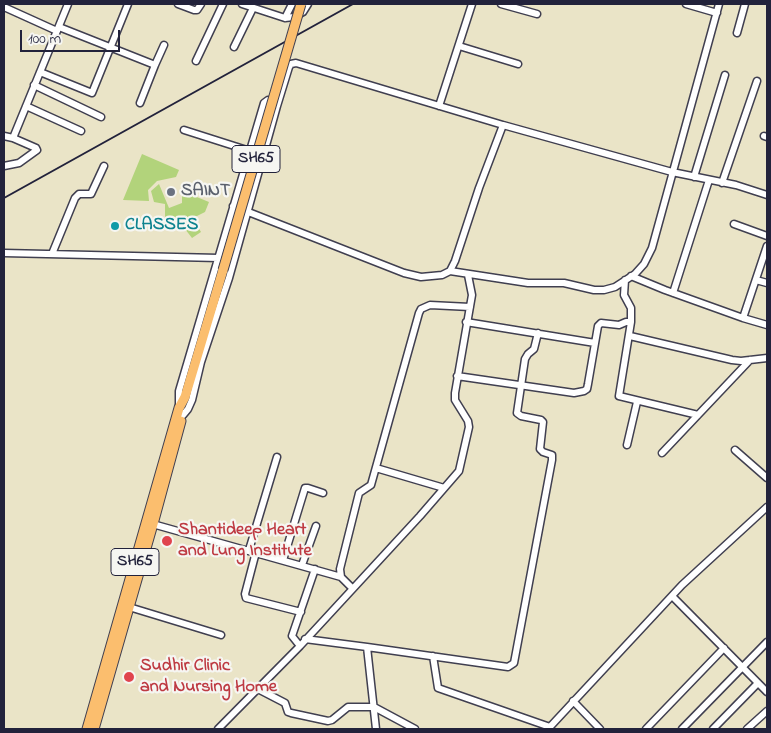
<!DOCTYPE html>
<html>
<head>
<meta charset="utf-8">
<style>
  body { margin:0 }
  #map { position:relative; width:771px; height:733px; overflow:hidden; background:#eae4c7; font-family:"Indie Flower",sans-serif }
  canvas { display:block }
  .frame { position:absolute; inset:0; border:5px solid #22223b; pointer-events:none }
  .scale { position:absolute; left:20px; top:30px; width:100px; height:22px; box-sizing:border-box; border:2px solid #22223b; border-top:0; padding-left:6px; font-size:15px; line-height:18px; white-space:nowrap; color:#22223b; -webkit-text-stroke:4px #f6f6f2; paint-order:stroke }
</style>
</head>
<body>
<div id="map">
<canvas width="771" height="733"></canvas>
<div class="frame"></div>
<div class="scale">100 m</div>
</div>
<script>
const context = document.querySelector('canvas').getContext('2d');
context.lineJoin = 'round';
function fill(path, color) { context.fillStyle = color; context.fill(path, 'evenodd'); }
const poly = rows => new Path2D(rows.map(r => 'M' + r).join(''));
function strokePath(path, color, width, dash) { context.strokeStyle = color; context.lineWidth = width; context.lineCap = dash ? 'butt' : 'round'; context.setLineDash(dash || []); context.stroke(path); }
function write(font, color, halo, rows, align = 'center') {
  context.font = font + ' "Indie Flower",sans-serif'; context.lineWidth = 4.5; context.setLineDash([]); context.textBaseline = 'middle'; context.strokeStyle = halo; context.fillStyle = color; for (const [text, x, y, turn = 0] of rows) {
    context.save(); context.translate(x, y); context.rotate((+turn || 0) * Math.PI / 180); context.textAlign = isNaN(turn) ? turn : align; if (halo) context.strokeText(text, 0, 0); context.fillText(text, 0, 0); context.restore();
  }
}
fill(poly([
  [142,154,179,170,176,177,157,181,148,190,149,201,123,200],
  [159,184,169,208,182,203,182,191,209,202,205,212,193,218,201,232,192,238,185,229,166,229,160,218,165,218,165,204,154,202,151,191]
]), '#b2d37b');
const minor = poly([
  [178,4,194,10,197,10,201,4],
  [242,4,285,18,294,17,303,12,308,4],
  [501,4,537,14],
  [686,4,717,13],
  [4,7,57,31],
  [285,18,292,4],
  [59,27,155,65,164,45],
  [737,33,745,4],
  [459,46,518,64],
  [234,47,253,8],
  [196,61,223,4],
  [40,72,92,93,128,4],
  [34,85,101,117],
  [140,103,155,65],
  [26,106,81,131],
  [277,106,289,67,291,64,296,63,503,125],
  [439,106,472,4],
  [184,130,250,151],
  [4,136,13,138],
  [764,136,767,137],
  [4,166,19,163,37,150,36,148,13,138,68,4],
  [694,177,725,75],
  [722,183,757,81],
  [233,206,404,273,421,277,442,275,450,271,455,261,479,188,503,125,672,172,736,185,767,195],
  [734,224,767,236],
  [4,253,219,258],
  [52,254,75,198,79,194,91,194,104,166],
  [450,271,528,283,564,283,594,290,604,290,615,287,635,274,644,264,652,248,719,4],
  [631,276,665,290,743,318,767,246],
  [625,280,624,295,631,308,631,322,619,396,698,415],
  [756,280,767,283],
  [673,293,709,180],
  [743,318,767,325],
  [466,322,595,343],
  [630,336,732,360,741,361,767,358],
  [457,376,574,393,584,391,587,389,588,384,598,326,601,323,619,325,626,322,631,322],
  [179,406,179,391,264,103,268,100,276,103,277,106,272,124,229,278,201,362,192,400,188,409,183,415],
  [627,445,637,402],
  [735,450,767,478],
  [662,453,750,360],
  [376,468,444,488],
  [149,523,341,577],
  [249,550,277,457],
  [256,552,245,594,246,598,301,612],
  [283,560,305,488,308,488,323,493],
  [302,565,316,526],
  [352,588,341,577,340,569,359,493,371,485,419,313,421,309,430,305,470,307],
  [672,596,767,692],
  [129,607,221,635],
  [305,639,367,647,376,729],
  [300,646,292,636,315,569],
  [367,647,508,667,514,663,552,460,552,455,543,452,540,449,543,422,541,420,521,416,517,413,525,359,528,354,534,349,538,333],
  [433,656,438,688,550,727],
  [258,689,285,703,288,712,291,713,328,721,332,720,348,707,374,707,415,729],
  [573,701,600,729],
  [218,729,300,646,420,516,459,471,469,427,468,421,455,400,455,393,472,295,468,275],
  [548,729,682,585,767,507],
  [646,729,724,648],
  [682,729,767,642],
  [713,729,758,683],
  [747,729,767,711]
]);
const major = poly([
  [87,729,179,408,185,397,223,270],
  [94,729,153,524,181,421]
]);
strokePath(minor, '#403f50', 9);
strokePath(major, '#403f50', 11);
strokePath(minor, '#fff', 6);
strokePath(major, '#fbbe6e', 9);
strokePath(poly([
  [4,198,353,4]
]), '#22223b', 2);
const majorBridge = poly([
  [223,270,301,4]
]);
strokePath(majorBridge, '#403f50', 11, []);
strokePath(majorBridge, '#fbbe6e', 9);
for (const [x, y, r, color] of [
  [171,192,5,"#6b7280"],
  [115,226,5,"#0f9aa8"],
  [167,541,6,"#e0444e"],
  [129,677,6,"#e0444e"]
]) { const dot = new Path2D(); dot.arc(x, y, r, 0, 2 * Math.PI); context.fillStyle = color; context.fill(dot); strokePath(dot, '#f6f6f2', 2); }
for (const [x, y, w] of [
  [256,159,48],
  [135,562,48]
]) { const box = new Path2D(); box.roundRect(x - w / 2, y - 13.5, w, 27, 4); context.fillStyle = '#f6f6f2'; context.fill(box); strokePath(box, '#22223b', 1); }
write('bold 16px', '#22223b', null, [
  ["SH65",256,159],
  ["SH65",135,562]
]);
write('bold 18px', '#5b616d', '#f6f6f2', [
  ["SAINT",181,192]
], 'left');
write('bold 18px', '#0d838f', '#f6f6f2', [
  ["CLASSES",125,226]
], 'left');
write('bold 18px', '#be3a42', '#f6f6f2', [
  ["Shantideep Heart",178,531],
  ["and Lung Institute",178,552],
  ["Sudhir Clinic",140,667],
  ["and Nursing Home",140,688]
], 'left');
</script>
</body>
</html>
